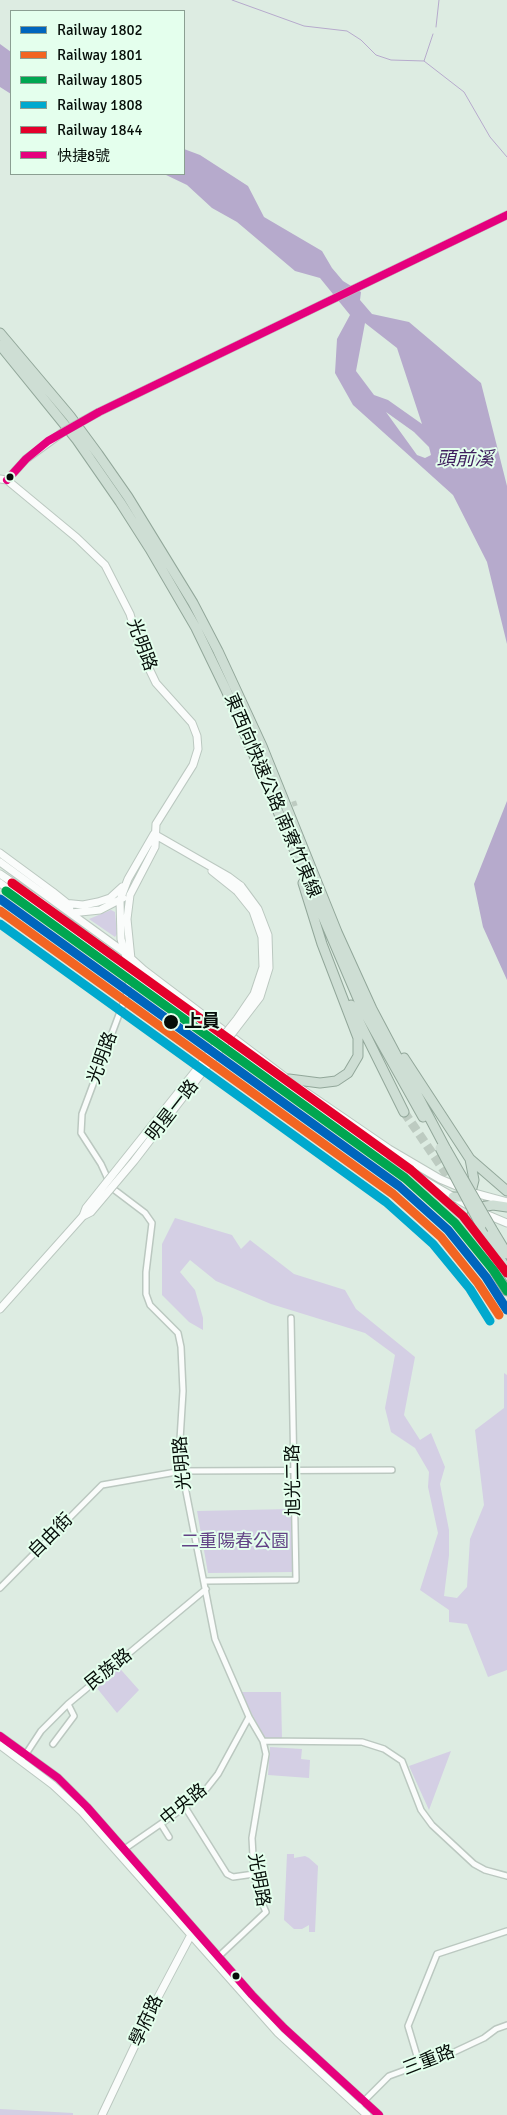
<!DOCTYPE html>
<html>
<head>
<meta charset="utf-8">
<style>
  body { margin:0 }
  #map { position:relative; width:507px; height:2115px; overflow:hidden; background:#ddece2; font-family:Signika,"Noto Sans TC",sans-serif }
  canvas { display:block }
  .legend { position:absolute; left:10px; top:10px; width:175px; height:165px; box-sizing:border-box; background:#e4ffed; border:1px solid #8b9f92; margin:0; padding:6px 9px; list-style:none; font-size:15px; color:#060e09 }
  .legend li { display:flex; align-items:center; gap:10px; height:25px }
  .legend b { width:25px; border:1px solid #8b9f92 }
</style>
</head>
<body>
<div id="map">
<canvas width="507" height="2115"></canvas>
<ul class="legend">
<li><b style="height:6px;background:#0065bd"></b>Railway 1802</li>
<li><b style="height:6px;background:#f26522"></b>Railway 1801</li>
<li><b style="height:6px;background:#00a651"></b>Railway 1805</li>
<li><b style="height:6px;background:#00a9ce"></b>Railway 1808</li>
<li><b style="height:6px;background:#e4002b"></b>Railway 1844</li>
<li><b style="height:6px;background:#e5007d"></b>快捷8號</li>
</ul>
</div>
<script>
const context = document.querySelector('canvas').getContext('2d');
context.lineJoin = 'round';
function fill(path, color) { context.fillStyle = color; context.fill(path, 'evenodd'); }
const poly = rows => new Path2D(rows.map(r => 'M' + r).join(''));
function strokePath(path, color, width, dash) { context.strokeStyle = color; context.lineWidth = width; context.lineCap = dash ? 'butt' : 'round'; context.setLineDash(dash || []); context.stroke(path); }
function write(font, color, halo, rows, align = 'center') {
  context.font = font + ' Signika,"Noto Sans TC",sans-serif'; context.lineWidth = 4; context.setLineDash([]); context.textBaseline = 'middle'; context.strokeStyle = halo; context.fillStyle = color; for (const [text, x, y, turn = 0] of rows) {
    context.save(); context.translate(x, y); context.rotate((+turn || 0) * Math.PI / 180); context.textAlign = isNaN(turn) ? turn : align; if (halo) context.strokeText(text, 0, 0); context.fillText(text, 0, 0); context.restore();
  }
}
fill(poly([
  [111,910,115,912,117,934,115,937,89,919],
  [175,1218,232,1235,241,1249,250,1240,294,1274,345,1290,356,1309,415,1357,404,1415,420,1440,431,1433,445,1467,440,1484,449,1530,449,1555,444,1596,457,1598,467,1587,470,1539,484,1505,475,1430,504,1408,504,1373,507,1375,507,1670,488,1677,467,1624,449,1622,449,1610,420,1590,438,1533,428,1487,429,1472,415,1448,391,1432,385,1408,395,1355,365,1333,271,1304,216,1281,190,1260,180,1272,195,1290,203,1318,203,1330,189,1322,162,1295,162,1244],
  [291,1509,293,1572,208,1573,197,1511],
  [115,1663,139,1690,117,1713,92,1682],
  [240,1692,281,1692,282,1739,265,1738],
  [270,1747,302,1749,301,1759,310,1760,309,1778,268,1775],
  [451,1751,429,1810,409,1766],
  [287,1854,294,1854,294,1858,305,1856,309,1858,318,1866,315,1932,309,1932,309,1925,302,1929,294,1929,284,1920],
  [0,2109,73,2113,73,2115,0,2115]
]), '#d4cfe4');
fill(poly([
  [0,44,11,52,11,94,0,87],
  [184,149,200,155,248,186,264,217,322,251,332,268,343,281,361,292,360,300,372,314,409,322,481,383,507,486,507,644,487,562,453,495,353,405,335,373,337,339,350,315,320,278,295,271,237,222,212,208,187,185,164,174,184,174],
  [365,323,397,348,422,424,388,400,374,395,356,371],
  [386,412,414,432,429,447,431,455,425,458,417,455],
  [507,801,507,980,483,927,474,884]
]), '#b6aacc');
strokePath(poly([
  [232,0,304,26,347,31,361,40,376,55,391,60,424,61],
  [436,27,439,0],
  [433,34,424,61,464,92,490,137,507,157]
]), '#b6aacc', 1);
strokePath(poly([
  [285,807,299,802]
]), '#bdcbc1', 5, [5, 2.5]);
strokePath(poly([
  [404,1112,456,1188],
  [471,1194,498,1205]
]), '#bdcbc1', 9, [9, 4.5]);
const street = poly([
  [130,972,127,993,82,1114,81,1133,101,1164,112,1188,145,1213,152,1223,146,1272,146,1294,150,1305,178,1333,181,1347,183,1391,179,1456,215,1639,249,1717,263,1741,266,1754,252,1838,254,1874,259,1896,266,1912,216,1959],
  [205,1581,296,1580,291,1318],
  [0,1588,102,1485,182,1471,392,1470],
  [263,1741,362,1742,384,1749,402,1761,421,1810,432,1825,474,1864,485,1870,507,1876],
  [53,1744,74,1716,68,1704],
  [24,1757,41,1731,68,1704,206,1589],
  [185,1807,227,1874,233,1877,254,1874],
  [161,1824,169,1837],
  [123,1850,185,1807,207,1788,218,1774,249,1717],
  [420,2066,408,2026,437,1954,507,1931],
  [362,2103,389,2076,452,2053,484,2038,496,2029,507,2025]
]);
const secondary = poly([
  [99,412,507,215],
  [0,479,7,480,77,538,105,565,130,614,142,654,156,683,192,723,197,736,198,749,193,765,156,824,155,847,130,895,127,919,131,959],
  [7,480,26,459,63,432],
  [154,834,229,877,241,886],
  [0,853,53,892,68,904,71,913],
  [0,862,124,952,144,970,297,1086,389,1149,440,1179,471,1192,507,1202],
  [212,871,237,891],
  [0,874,44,904,114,957,130,972,285,1086,394,1164],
  [0,883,116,968,128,971],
  [63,903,83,905,98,902,110,898,122,887],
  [71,913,100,910,123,898],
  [130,971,121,939,120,900,128,879,154,834],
  [417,1176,471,1207],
  [483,1213,507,1223],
  [0,1309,83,1216],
  [0,1736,58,1778,87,1807,252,1995,284,2028,379,2115],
  [0,1745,53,1785,82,1812,278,2033,367,2115],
  [102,2115,156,2001,193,1931]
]);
const highway = poly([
  [0,333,70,416,98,454,128,497,193,603,218,651,262,746,337,932,372,1009,446,1149],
  [0,345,77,440,120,502,150,549,196,628,226,690,362,1008,423,1117],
  [351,1005,404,1112],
  [404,1058,470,1159,507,1191],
  [289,1079,320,1083,336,1081,348,1073,358,1056,358,1038,322,944,303,883],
  [390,1161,438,1196,462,1218,507,1291],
  [453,1197,465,1197,471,1192,474,1180,470,1159],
  [481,1226,507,1270],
  [492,1229,507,1254],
  [472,1231,470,1222,474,1208,493,1205,507,1207]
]);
strokePath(street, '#bbc8c0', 8);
strokePath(secondary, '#bbc8c0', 9);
strokePath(highway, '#92a79a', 11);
strokePath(street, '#fafcfb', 5);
strokePath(secondary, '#fafcfb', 7);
strokePath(highway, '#ceded4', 9);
const secondaryBridge = poly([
  [63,432,99,412],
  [83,1216,91,1212,134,1161,260,997,269,968,268,935,258,909,241,886],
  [83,1216,86,1208,237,1019,254,994,263,967,262,937,253,911,237,891]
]);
const highwayBridge = poly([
  [440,1148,481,1226],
  [446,1149,492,1229]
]);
strokePath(secondaryBridge, '#bbc8c0', 9, []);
strokePath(highwayBridge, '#92a79a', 11, []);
strokePath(secondaryBridge, '#fafcfb', 7);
strokePath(highwayBridge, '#ceded4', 9);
strokePath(poly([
  [7,480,26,459,48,441,99,412,507,215],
  [0,1736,58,1778,87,1807,252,1995,284,2028,379,2115]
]), '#e5007d', 8);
strokePath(poly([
  [0,899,399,1186,448,1230,486,1277,507,1310]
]), '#0065bd', 9);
strokePath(poly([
  [0,911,393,1194,441,1237,478,1283,499,1315]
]), '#f26522', 9);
strokePath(poly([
  [6,891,405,1178,455,1223,494,1271,507,1291]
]), '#00a651', 9);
strokePath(poly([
  [0,924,386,1202,433,1244,470,1289,490,1321]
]), '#00a9ce', 9);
strokePath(poly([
  [12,883,411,1170,463,1216,507,1273]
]), '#e4002b', 9);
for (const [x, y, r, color] of [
  [10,477,4.5,"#060e09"],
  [171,1022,8,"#060e09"],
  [236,1976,4.5,"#060e09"]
]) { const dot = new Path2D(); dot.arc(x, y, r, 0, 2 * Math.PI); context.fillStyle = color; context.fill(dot); strokePath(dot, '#e4ffed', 2); }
write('18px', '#060e09', '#e4ffed', [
  ["光明路",141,645,70],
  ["東西向快速公路 南寮竹東線",272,796,67],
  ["光明路",103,1058,-70],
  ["明星一路",173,1111,-52],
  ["光明路",183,1463,-95],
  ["旭光二路",294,1480,-91],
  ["自由街",51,1536,-45],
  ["民族路",109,1670,-39],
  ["中央路",184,1805,-39],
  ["光明路",258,1880,80],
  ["學府路",147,2021,-65],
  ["三重路",429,2061,-21]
]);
write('bold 18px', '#060e09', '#e4ffed', [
  ["上員",184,1022]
], 'left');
write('18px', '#634386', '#e4ffed', [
  ["二重陽春公園",235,1542]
]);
write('italic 19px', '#3f1e5e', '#e4ffed', [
  ["頭前溪",465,460]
]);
</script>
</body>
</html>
